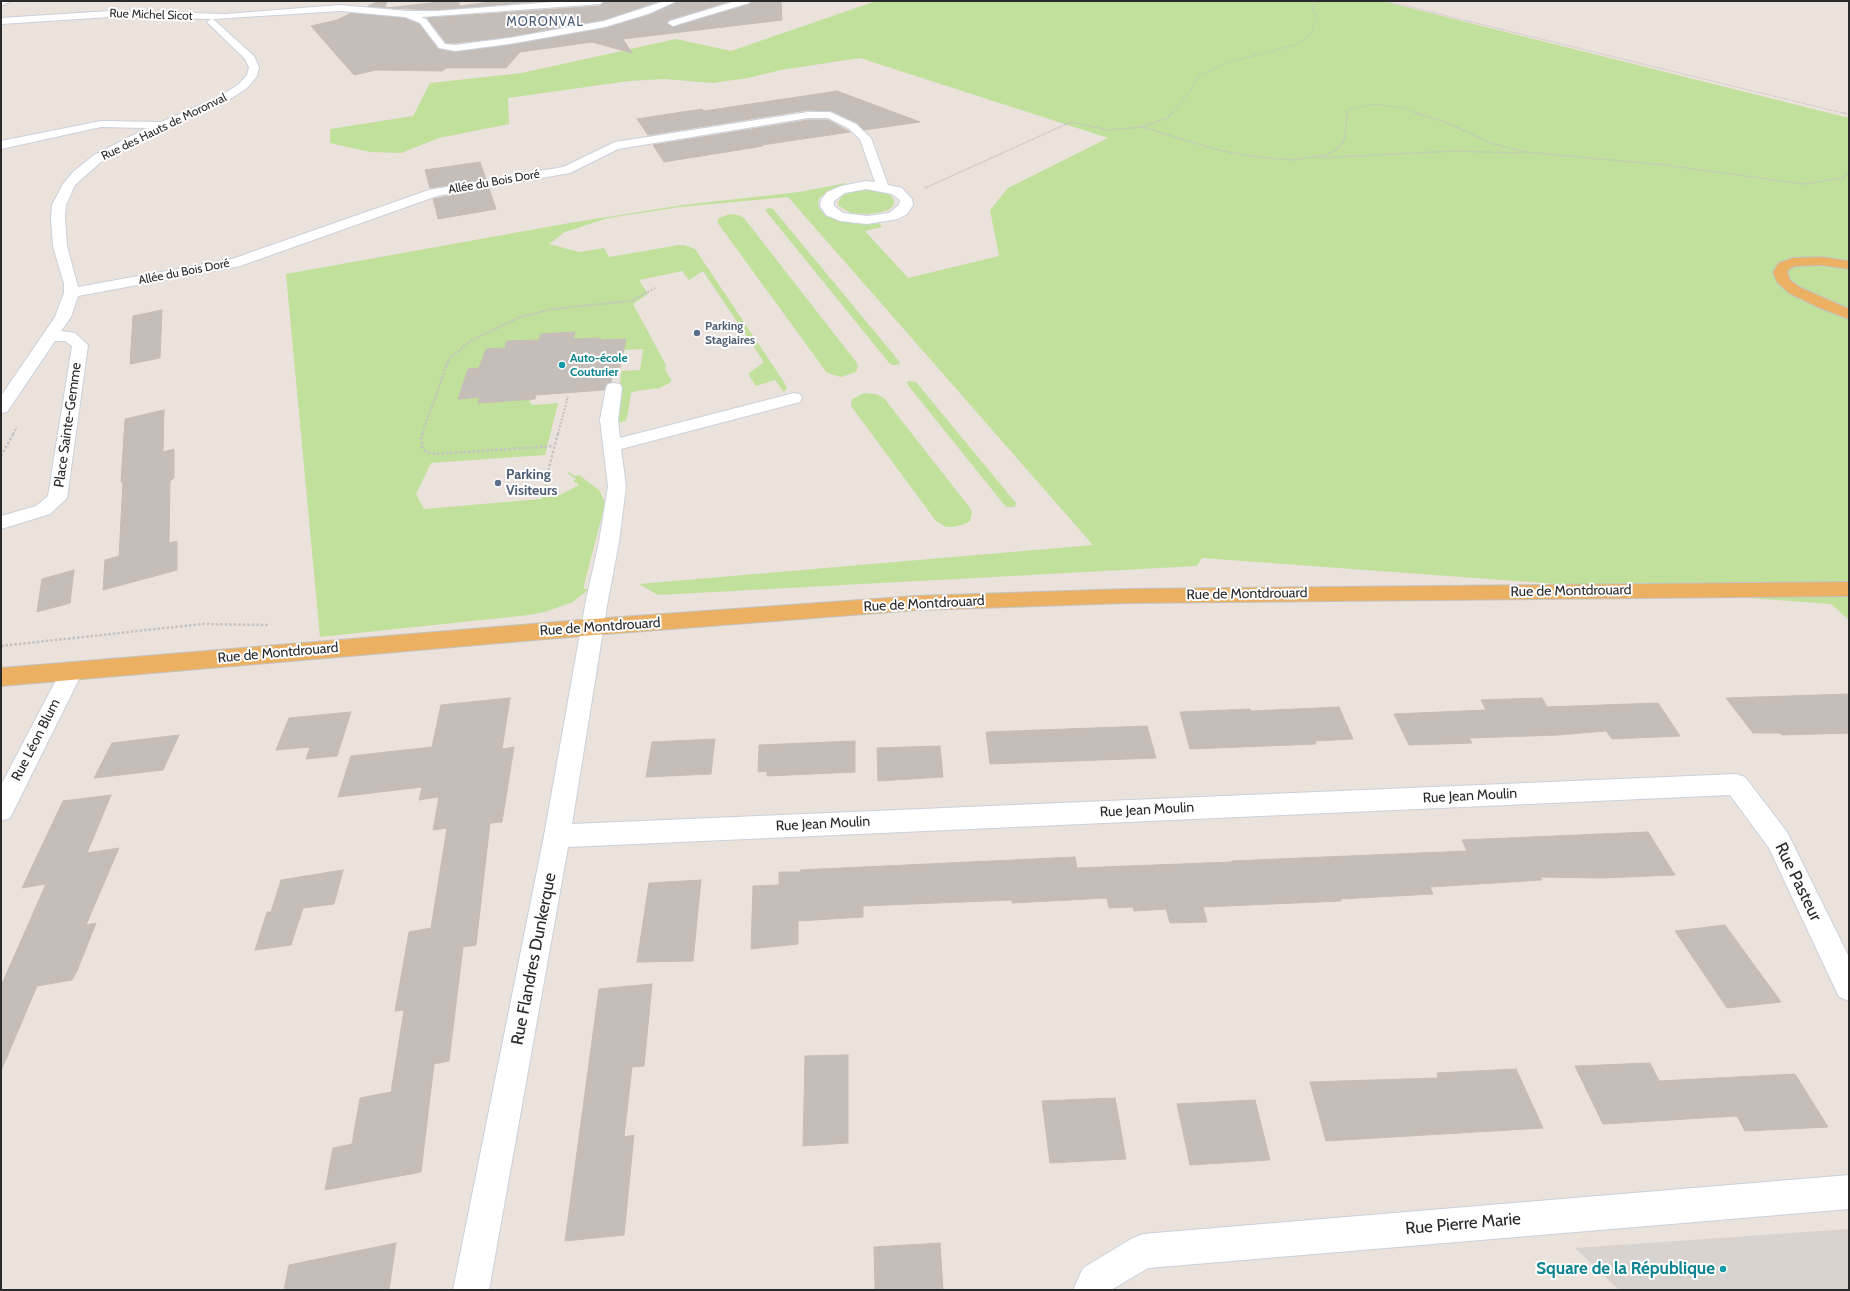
<!DOCTYPE html>
<html>
<head>
<meta charset="utf-8">
<style>
  body { margin:0 }
  #map { position:relative; width:1850px; height:1291px; overflow:hidden; background:#ebe2dc; font-family:Cabin,sans-serif }
  canvas { display:block }
  .frame { position:absolute; inset:0; border:2px solid #2a2a2a; pointer-events:none }
</style>
</head>
<body>
<div id="map">
<canvas width="1850" height="1291"></canvas>
<div class="frame"></div>
</div>
<script>
const context = document.querySelector('canvas').getContext('2d');
context.lineJoin = 'round';
function fill(path, color) { context.fillStyle = color; context.fill(path, 'evenodd'); }
const poly = rows => new Path2D(rows.map(r => 'M' + r).join(''));
function strokePath(path, color, width, dash) { context.strokeStyle = color; context.lineWidth = width; context.lineCap = dash ? 'butt' : 'round'; context.setLineDash(dash || []); context.stroke(path); }
function write(font, color, halo, rows, align = 'center') {
  context.font = font + ' Cabin,sans-serif'; context.lineWidth = 4; context.setLineDash([]); context.textBaseline = 'middle'; context.strokeStyle = halo; context.fillStyle = color; for (const [text, x, y, turn = 0] of rows) {
    context.save(); context.translate(x, y); context.rotate((+turn || 0) * Math.PI / 180); context.textAlign = isNaN(turn) ? turn : align; if (halo) context.strokeText(text, 0, 0); context.fillText(text, 0, 0); context.restore();
  }
}
fill(poly([
  [876,1,1382,1,1849,118,1849,620,1831,604,1202,558,1197,566,658,595,639,584,1093,545,788,197,680,207,608,218,565,232,549,244,579,252,604,248,609,257,679,245,685,245,695,249,784,382,787,388,784,392,775,380,756,386,748,374,764,362,703,271,689,280,682,271,639,280,648,294,633,304,666,365,665,370,671,379,671,382,660,388,636,391,631,393,627,419,625,421,618,423,621,373,622,371,640,370,643,349,623,350,600,340,600,338,573,339,574,332,541,334,539,340,507,341,505,348,486,349,481,362,482,368,468,369,458,398,480,397,479,403,531,399,530,403,534,405,558,403,545,455,431,463,416,494,424,509,541,499,545,484,560,495,579,485,573,481,576,479,568,474,568,472,575,476,579,475,599,490,604,500,604,508,584,585,584,589,589,589,573,602,545,612,529,615,320,637,286,274,575,222,683,205,799,192,846,183,847,185,829,191,822,196,818,200,819,208,824,214,833,219,845,222,857,224,878,222,882,227,865,231,908,278,999,256,990,210,1008,188,1108,138,860,58,781,70,748,78,712,83,665,79,629,81,508,98,509,124,439,138,401,153,370,152,330,143,330,129,413,116,430,83,522,73,676,39,731,51],
  [870,190,883,192,890,195,894,200,894,204,890,209,882,212,867,214,851,213,839,206,838,202,843,195,855,191],
  [768,208,773,209,899,361,900,364,895,365,890,364,765,210],
  [730,214,738,215,744,218,857,363,858,366,856,372,841,377,827,373,717,222,719,218],
  [908,381,916,382,1016,503,1015,507,1006,507,907,384],
  [864,393,876,394,884,398,970,508,972,512,970,521,965,524,953,527,946,527,936,521,851,406,852,399]
]), '#c0e09b');
fill(poly([
  [1849,1229,1849,1290,1619,1290,1575,1248]
]), '#d8d3cf');
const building = poly([
  [379,1,387,1,385,8,368,6,379,1],
  [448,1,458,1,460,6,497,1,547,1,438,10,386,8,448,1],
  [605,1,660,1,604,20,509,37,455,43,446,43,427,18,600,6,605,1],
  [678,1,731,1,670,20,667,23,672,27,749,4,751,1,781,1,782,20,623,39,632,53,592,42,520,52,506,68,446,68,442,71,376,70,354,75,311,26,337,20,351,13,405,18,419,24,438,49,455,52,509,45,605,28,648,15,678,1],
  [837,91,920,122,864,130,857,123,831,111,808,110,648,135,637,119,702,109,704,111,837,91],
  [808,120,828,120,850,132,762,145,763,146,664,162,653,145,808,120],
  [480,162,486,179,430,188,425,170,480,162],
  [489,188,496,209,438,219,433,199,489,188],
  [162,310,160,358,130,364,133,316,162,310],
  [575,332,573,339,601,338,600,340,626,339,619,373,613,373,611,382,607,383,604,390,536,395,535,399,478,403,480,397,458,399,468,369,479,368,486,349,505,348,507,341,539,340,541,334,575,332],
  [164,410,163,452,174,449,174,478,170,481,169,543,177,541,177,570,103,590,105,560,119,556,123,482,121,482,125,419,164,410],
  [74,570,70,603,37,612,42,579,74,570],
  [1849,694,1849,733,1782,735,1780,733,1753,733,1726,698,1849,694],
  [510,698,502,749,514,747,502,822,490,823,476,945,463,947,449,1061,434,1064,421,1172,325,1190,333,1148,352,1144,360,1098,391,1092,404,1010,395,1011,409,932,431,928,447,828,433,830,439,797,419,800,422,787,338,797,351,756,432,747,441,705,510,698],
  [1542,698,1547,707,1658,703,1680,736,1612,739,1606,731,1558,735,1469,738,1472,743,1409,745,1394,714,1486,710,1481,700,1542,698],
  [1339,707,1353,739,1315,741,1316,744,1190,749,1180,712,1250,709,1251,711,1339,707],
  [351,712,337,756,306,759,310,747,276,750,289,718,351,712],
  [1147,726,1156,758,990,764,986,732,1147,726],
  [179,735,163,770,94,778,112,743,179,735],
  [715,739,711,774,646,777,652,742,715,739],
  [855,741,855,772,767,776,767,771,758,772,759,745,855,741],
  [940,746,943,777,878,781,877,748,940,746],
  [111,795,87,853,119,848,86,925,96,923,77,971,72,980,37,986,1,1071,1,986,46,884,22,888,63,801,111,795],
  [1648,832,1675,875,1602,878,1540,877,1542,880,1430,887,1433,894,1340,899,1341,901,1203,907,1207,922,1170,923,1166,909,1134,911,1133,907,1109,908,1107,898,1012,903,1012,900,863,906,863,917,798,921,798,944,751,949,753,886,779,885,779,872,801,872,800,870,1075,857,1077,868,1232,862,1232,861,1301,858,1467,851,1462,840,1648,832],
  [343,870,334,904,303,908,291,945,255,950,267,912,271,912,281,880,343,870],
  [701,880,693,961,637,962,649,883,701,880],
  [1725,925,1781,1002,1727,1008,1675,931,1725,925],
  [652,984,644,1066,632,1067,624,1137,634,1135,624,1235,565,1241,599,989,652,984],
  [848,1055,848,1143,803,1146,805,1056,848,1055],
  [1650,1063,1659,1081,1795,1074,1828,1127,1745,1131,1737,1116,1603,1124,1575,1066,1650,1063],
  [1516,1069,1543,1128,1326,1141,1310,1082,1438,1078,1437,1073,1516,1069],
  [1115,1098,1126,1159,1050,1163,1042,1101,1115,1098],
  [1255,1100,1270,1160,1190,1165,1177,1104,1255,1100],
  [396,1243,389,1290,284,1290,289,1265,396,1243],
  [940,1243,943,1290,875,1290,874,1247,940,1243]
]);
fill(building, '#c4bdb8');
strokePath(building, '#c6bdb6', 1);
const minor = poly([
  [1,1,11,1,1,6,1,1],
  [566,1,604,1,600,4,421,17,426,19,445,44,455,45,509,38,604,21,665,1,677,1,648,14,605,27,509,44,455,51,439,48,420,23,405,17,340,11,213,19,254,56,259,67,257,76,247,88,227,101,136,141,102,161,75,185,66,205,65,218,67,246,78,287,232,259,429,190,563,167,615,142,808,112,830,112,856,124,871,138,888,185,902,188,912,199,913,205,907,214,898,219,867,224,840,221,826,215,820,206,821,200,827,192,841,186,866,181,875,182,860,139,848,128,828,118,808,118,618,149,570,173,437,196,240,266,78,296,71,317,61,331,75,333,88,345,67,498,50,514,1,529,1,516,36,506,48,496,72,346,65,341,55,341,7,412,1,413,1,396,55,317,64,293,64,284,53,246,51,218,52,205,63,184,73,172,94,155,147,128,101,127,1,149,1,141,101,121,161,122,219,97,239,84,247,75,249,67,245,59,209,24,207,22,211,19,110,17,1,24,1,18,110,11,226,14,340,5,407,11,438,11,566,1],
  [866,189,892,194,900,200,899,205,889,213,867,216,843,213,834,206,834,201,845,193,866,189],
  [736,1,750,1,749,3,676,25,673,26,668,23,670,21,736,1],
  [614,383,620,384,622,388,618,420,620,438,794,393,800,394,802,398,800,402,621,449,626,486,619,542,608,600,572,824,1736,774,1745,777,1787,832,1849,957,1849,1001,1839,997,1769,848,1730,795,568,847,489,1290,453,1290,544,836,586,600,599,542,608,486,600,420,606,388,608,384,614,383],
  [72,663,80,665,83,671,10,818,1,821,1,785,64,665,72,663],
  [1849,1175,1849,1209,1148,1268,1111,1290,1073,1290,1083,1268,1131,1239,1143,1234,1849,1175]
]);
const major = poly([
  [1821,257,1849,261,1849,269,1821,265,1795,266,1789,269,1787,272,1790,280,1799,287,1849,309,1849,319,1820,308,1789,293,1777,282,1773,272,1779,263,1793,258,1821,257],
  [1849,582,1849,596,1129,603,917,610,593,635,1,686,1,668,593,619,917,596,1129,589,1849,582]
]);
strokePath(minor, '#cad1db', 2);
strokePath(major, '#c3c3c3', 2);
strokePath(poly([
  [1386,1,1847,114],
  [1171,114,1192,89,1198,76,1227,63,1294,45,1310,36,1317,18,1312,7,1319,1],
  [1346,114,1349,109,1375,104,1402,108,1419,114]
]), '#c3c3c3', 1, [1.5, 1]);
strokePath(poly([
  [1416,113,1445,122,1491,143,1525,152,1665,165,1804,184,1843,178,1849,172],
  [1843,113,1849,114],
  [1142,127,1218,150,1250,156,1291,160,1326,155,1337,149,1344,141,1347,113],
  [1319,158,1453,151,1522,153],
  [925,188,1071,122,1108,130,1142,127,1167,118,1172,113]
]), '#c3c3c3', 1.5, [1.5, 1]);
strokePath(poly([
  [13,434,17,427],
  [422,434,449,359,472,340,518,318,552,309,631,301,655,288],
  [558,434,568,396]
]), '#c3c3c3', 2, [2, 1.5]);
strokePath(poly([
  [423,433,421,438,422,447,427,452,436,454,554,446],
  [1,456,14,433],
  [547,475,558,433],
  [1,646,202,624,268,625]
]), '#c3c3c3', 2.5, [2.5, 2]);
fill(minor, '#fff');
fill(major, '#ebb062');
for (const [x, y, r, color] of [
  [697,333,4,"#5c6f8a"],
  [562,365,4,"#0f9aa8"],
  [498,483,4,"#5c6f8a"],
  [1723,1269,4,"#0f9aa8"]
]) { const dot = new Path2D(); dot.arc(x, y, r, 0, 2 * Math.PI); context.fillStyle = color; context.fill(dot); strokePath(dot, '#fff', 1.5); }
write('12px', '#2a2a2a', '#fff', [
  ["Rue Michel Sicot",151,15,2],
  ["Rue des Hauts de Moronval",164,127,-26],
  ["Allée du Bois Doré",494,182,-10],
  ["Allée du Bois Doré",184,272,-11]
]);
write('bold 12px', '#4e5e75', '#fff', [
  ["Parking",705,326],
  ["Stagiaires",705,340]
], 'left');
write('bold 12px', '#0d838f', '#fff', [
  ["Auto-école",570,358],
  ["Couturier",570,372]
], 'left');
context.letterSpacing = '1px';
write('13px', '#4c5d78', '#fff', [
  ["MORONVAL",545,22]
]);
context.letterSpacing = '0px';
write('14px', '#2a2a2a', '#fff', [
  ["Place Sainte-Gemme",68,425,-82],
  ["Rue de Montdrouard",1571,591,-1],
  ["Rue de Montdrouard",1247,594,-1],
  ["Rue de Montdrouard",924,604,-3],
  ["Rue de Montdrouard",600,627,-4],
  ["Rue de Montdrouard",278,653,-5],
  ["Rue Léon Blum",36,740,-63],
  ["Rue Jean Moulin",1470,796,-3],
  ["Rue Jean Moulin",1147,810,-3],
  ["Rue Jean Moulin",823,824,-3]
]);
write('bold 14px', '#4e5e75', '#fff', [
  ["Parking",506,475],
  ["Visiteurs",506,491]
], 'left');
write('17px', '#2a2a2a', '#fff', [
  ["Rue Pasteur",1798,882,64],
  ["Rue Flandres Dunkerque",534,959,-79],
  ["Rue Pierre Marie",1463,1224,-5]
]);
write('bold 17px', '#0d838f', '#fff', [
  ["Square de la République",1715,1269]
], 'right');
</script>
</body>
</html>
